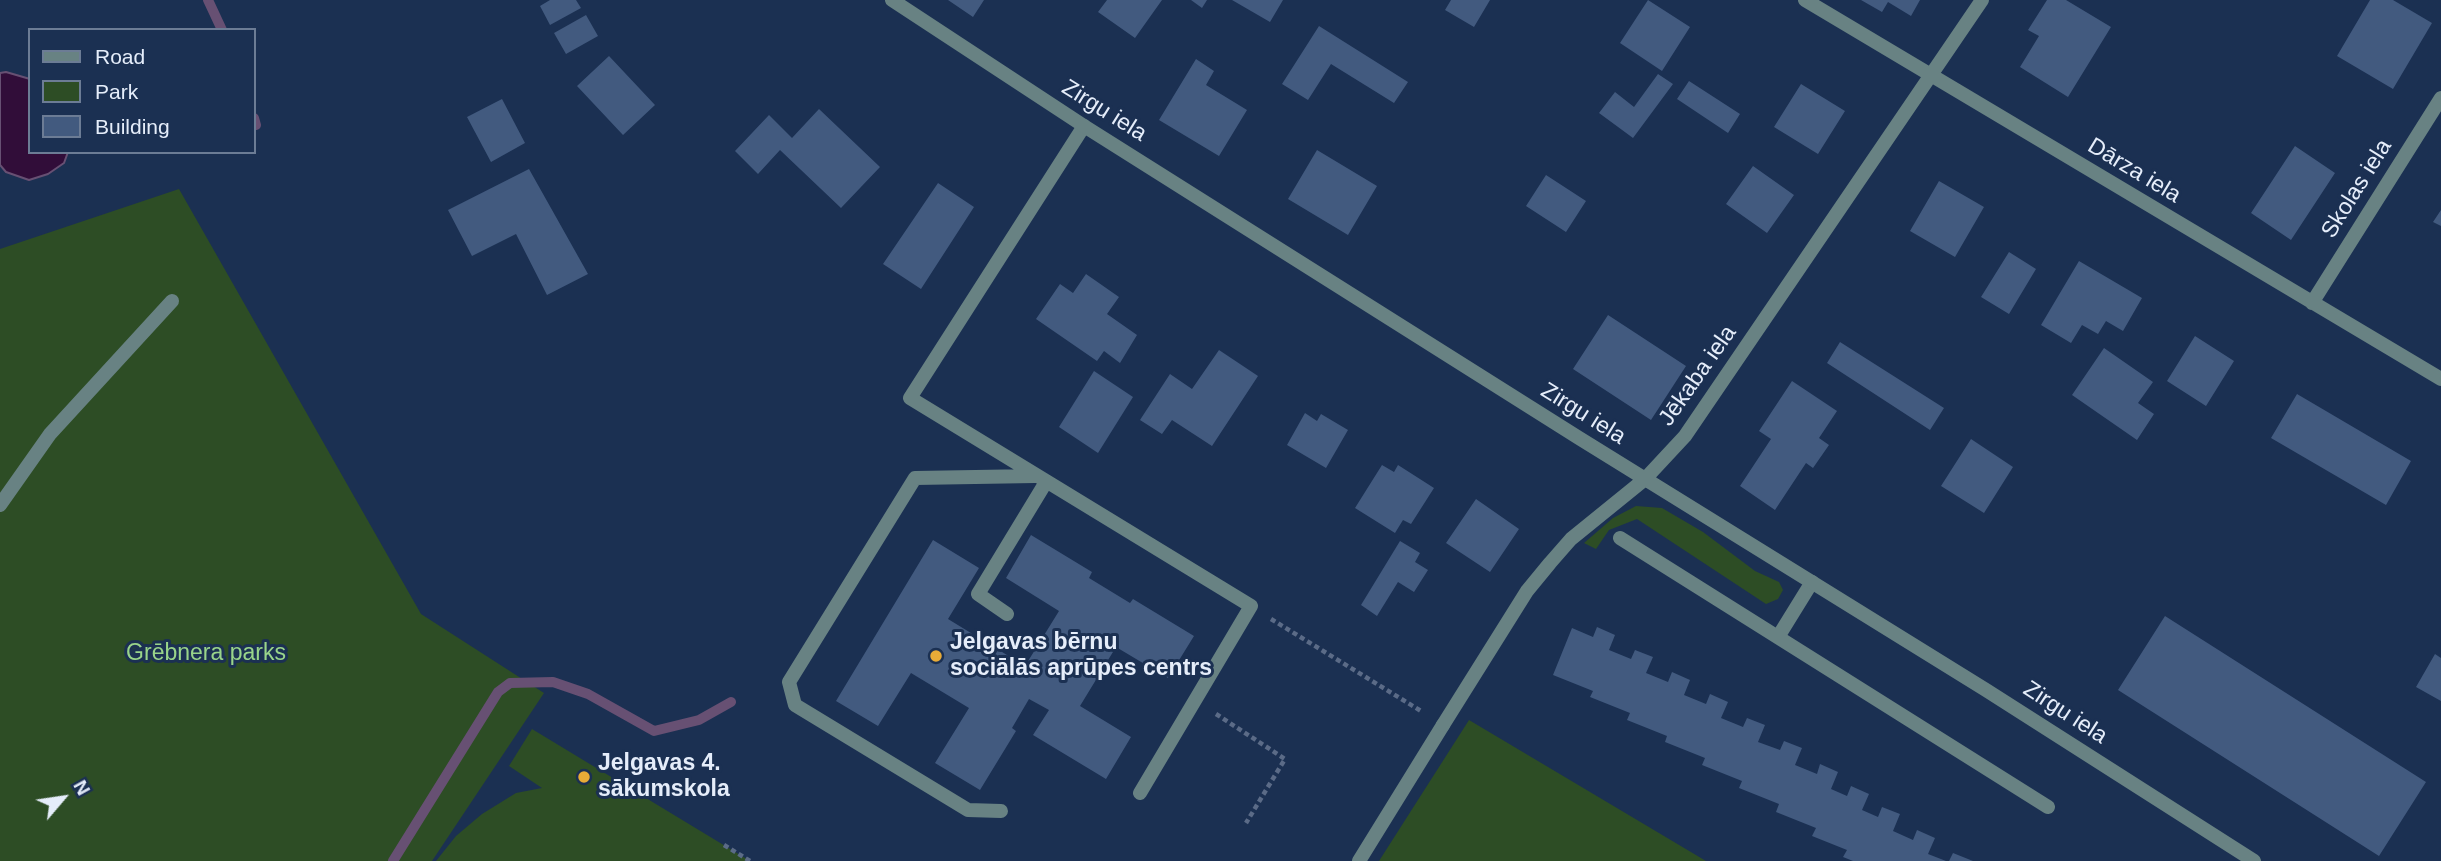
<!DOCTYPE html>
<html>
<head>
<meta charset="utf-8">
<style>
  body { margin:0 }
  #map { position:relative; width:2441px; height:861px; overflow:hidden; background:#1b3052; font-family:Arial,sans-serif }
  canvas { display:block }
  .legend { position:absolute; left:28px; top:28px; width:228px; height:126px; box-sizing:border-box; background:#1b3052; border:2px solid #6c7c95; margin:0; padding:9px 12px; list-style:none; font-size:21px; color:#e5edfa }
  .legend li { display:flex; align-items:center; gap:14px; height:35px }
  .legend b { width:35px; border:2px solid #6c7c95 }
  .north { position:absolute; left:28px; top:763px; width:70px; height:70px; -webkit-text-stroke:5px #1b3052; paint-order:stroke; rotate:61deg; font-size:19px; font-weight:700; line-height:28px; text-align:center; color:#e5edfa }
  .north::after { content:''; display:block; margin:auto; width:24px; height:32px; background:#e5edfa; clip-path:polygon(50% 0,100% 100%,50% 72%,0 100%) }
</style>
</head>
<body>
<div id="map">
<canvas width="2441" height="861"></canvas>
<ul class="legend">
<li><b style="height:9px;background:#688283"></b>Road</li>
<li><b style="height:19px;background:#2d4d25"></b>Park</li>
<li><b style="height:19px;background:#425a7f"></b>Building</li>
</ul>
<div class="north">N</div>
</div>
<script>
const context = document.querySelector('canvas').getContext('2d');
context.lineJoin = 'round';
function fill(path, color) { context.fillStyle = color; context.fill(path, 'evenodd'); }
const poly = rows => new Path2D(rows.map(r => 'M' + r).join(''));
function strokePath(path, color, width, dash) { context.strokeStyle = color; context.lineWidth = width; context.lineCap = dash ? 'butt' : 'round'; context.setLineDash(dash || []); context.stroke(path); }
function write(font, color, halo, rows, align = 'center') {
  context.font = font + ' Arial,sans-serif'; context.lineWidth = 6; context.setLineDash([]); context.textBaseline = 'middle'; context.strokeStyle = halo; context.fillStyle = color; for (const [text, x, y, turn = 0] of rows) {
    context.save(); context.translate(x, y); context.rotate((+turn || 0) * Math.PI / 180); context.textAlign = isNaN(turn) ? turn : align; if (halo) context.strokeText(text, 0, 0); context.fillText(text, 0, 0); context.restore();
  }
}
fill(poly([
  [179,189,421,614,544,693,432,861,0,861,0,249],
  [1636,506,1662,508,1703,532,1755,571,1779,582,1783,590,1778,599,1766,604,1637,519,1609,530,1596,549,1584,543,1613,518],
  [1469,720,1706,861,1379,861],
  [532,729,750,861,436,861,456,836,482,814,516,793,542,788,509,766]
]), '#2d4d25');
const water = poly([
  [6,72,30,79,30,152,68,152,64,163,48,174,29,180,6,172,0,165,0,73,6,72]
]);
fill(water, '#310d39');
strokePath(water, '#675073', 2);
strokePath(poly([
  [208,0,222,30],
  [254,118,256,125],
  [393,861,498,692,510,683,553,682,588,694,654,731,699,720,731,702]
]), '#675073', 10);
fill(poly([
  [550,0,576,0,581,8,550,25,540,6],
  [948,0,984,0,973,17],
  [1107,0,1162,0,1135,38,1098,12],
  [1191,0,1207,0,1202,8],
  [1232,0,1283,0,1270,22],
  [1451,0,1490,0,1474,27,1445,10],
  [1648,0,1690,27,1662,71,1620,43],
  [1861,0,1920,0,1911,16,1888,2,1882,12],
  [2047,0,2066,0,2111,27,2068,97,2020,67,2039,36,2028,30],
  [2370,0,2393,0,2432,23,2393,89,2337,56],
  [586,15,598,36,566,54,554,33],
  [1319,26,1408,82,1394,103,1331,64,1308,100,1282,84],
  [609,56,655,105,623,135,577,86],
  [1196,59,1214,71,1206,85,1247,110,1219,156,1159,120],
  [1658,74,1673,84,1633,138,1599,113,1615,92,1634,107],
  [1689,81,1740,114,1728,133,1677,99],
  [1801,84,1845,111,1818,154,1774,127],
  [502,99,525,143,491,162,467,117],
  [819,109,880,167,841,208,780,150,758,174,735,151,769,115,792,138],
  [2295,146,2335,173,2291,240,2251,213],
  [1317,150,1377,186,1348,235,1288,199],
  [1753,166,1794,195,1767,233,1726,204],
  [529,169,588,274,547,295,516,234,472,256,448,210],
  [1546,175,1586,201,1566,232,1526,206],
  [1939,181,1984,207,1955,257,1910,231],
  [938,183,974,207,921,289,883,264],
  [2441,210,2441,226,2433,222],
  [2009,252,2036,269,2009,314,1981,297],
  [2079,261,2142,298,2123,331,2106,321,2098,334,2082,325,2071,343,2041,325],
  [1086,274,1119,297,1107,314,1137,335,1120,363,1104,351,1097,361,1036,319,1060,284,1073,293],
  [1608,315,1686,366,1651,420,1573,369],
  [2195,336,2234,361,2206,406,2167,381],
  [1840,342,1944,408,1930,430,1827,363],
  [2104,348,2153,382,2138,403,2154,414,2137,440,2072,395],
  [1219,350,1258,376,1212,446,1172,420,1162,434,1140,420,1170,374,1192,389],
  [1094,371,1133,397,1098,453,1059,427],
  [1792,381,1837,411,1819,438,1829,445,1813,468,1806,463,1775,510,1740,486,1771,439,1759,431],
  [2297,394,2411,461,2386,505,2271,438],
  [1305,413,1317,421,1321,414,1348,430,1326,468,1287,445],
  [1971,439,2013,467,1984,513,1941,486],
  [1382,465,1394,472,1398,465,1434,488,1411,524,1403,520,1395,533,1355,508],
  [1476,499,1519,529,1490,572,1446,543],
  [1031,535,1092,572,1089,578,1130,603,1133,599,1194,636,1168,678,1116,647,1080,706,1131,737,1106,779,1033,735,1049,710,1029,699,1012,728,1016,731,980,790,935,763,969,708,911,673,878,726,836,701,933,540,979,568,948,619,1025,666,1059,611,1006,578],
  [1400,541,1420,553,1415,562,1428,570,1414,592,1398,582,1377,616,1361,605],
  [2165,616,2426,782,2379,856,2118,690],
  [1597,627,1615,635,1609,650,1631,659,1635,650,1653,657,1646,673,1668,682,1672,672,1690,680,1684,695,1706,704,1710,694,1728,702,1721,718,1743,727,1747,718,1765,725,1758,742,1780,750,1784,741,1802,748,1795,765,1817,774,1820,764,1838,772,1831,789,1847,796,1851,786,1869,794,1862,810,1878,817,1882,807,1900,814,1893,831,1913,840,1917,830,1935,838,1928,854,1946,861,1853,861,1843,857,1847,850,1812,836,1816,828,1776,812,1779,804,1739,788,1742,781,1702,765,1705,758,1665,742,1667,736,1627,720,1630,713,1590,697,1593,691,1553,675,1572,628,1593,637],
  [2435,654,2441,658,2441,701,2416,687],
  [1953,853,1973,861,1949,861]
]), '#425a7f');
strokePath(poly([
  [1271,619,1421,711],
  [1216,714,1285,759,1246,823],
  [724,845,750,861]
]), '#5b6b87', 4.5, [5, 3.5]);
strokePath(poly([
  [1084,126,910,398,1251,606,1140,793],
  [0,505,50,434,172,301],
  [1620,538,2048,807],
  [1007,614,978,594,1046,482],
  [1778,637,1812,582],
  [1001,811,968,810,795,705,789,682,915,478,1035,476],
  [1359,861,1443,725]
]), '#688283', 14);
strokePath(poly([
  [892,0,1084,126,1579,438,1986,690,2254,861],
  [1805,0,2441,379],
  [2312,303,2441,98],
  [1443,725,1527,591,1550,563,1571,539,1645,479,1685,436,1982,0]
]), '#688283', 14);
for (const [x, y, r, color] of [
  [936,656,7,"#e8ab37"],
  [584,777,7,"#e8ab37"]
]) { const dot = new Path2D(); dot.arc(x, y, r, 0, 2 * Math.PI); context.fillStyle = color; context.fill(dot); strokePath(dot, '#1b3052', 2.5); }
write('23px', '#e5edfa', '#1b3052', [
  ["Zirgu iela",1104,111,32],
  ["Dārza iela",2134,171,31],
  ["Skolas iela",2357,189,-58],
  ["Jēkaba iela",1698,376,-55],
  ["Zirgu iela",1583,414,32],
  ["Zirgu iela",2065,713,33]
]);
write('bold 23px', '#e5edfa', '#1b3052', [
  ["Jelgavas bērnu",950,643],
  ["sociālās aprūpes centrs",950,669],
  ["Jelgavas 4.",598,764],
  ["sākumskola",598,790]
], 'left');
write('23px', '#99d48a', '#1b3052', [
  ["Grēbnera parks",206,654]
]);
</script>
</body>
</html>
